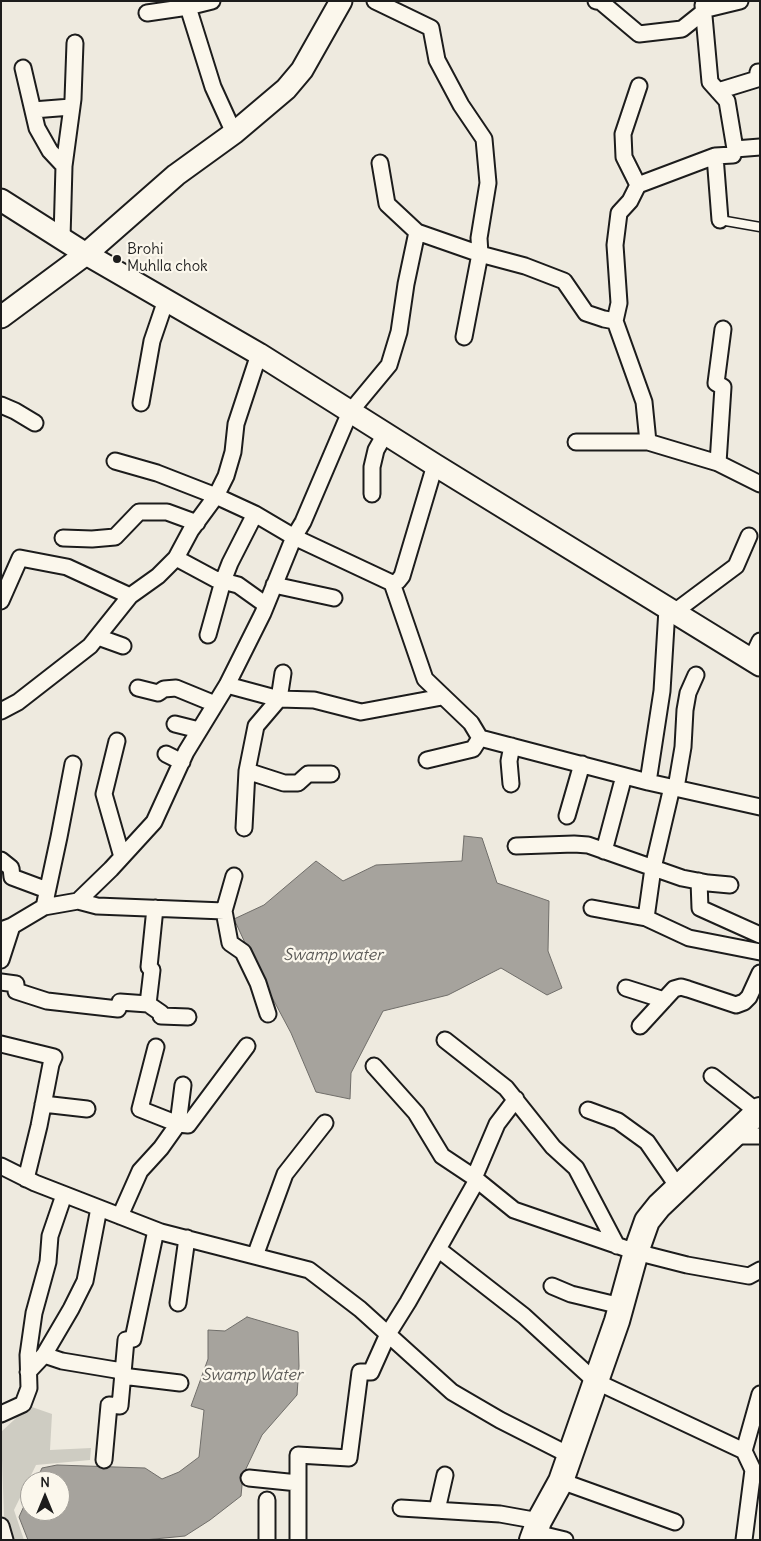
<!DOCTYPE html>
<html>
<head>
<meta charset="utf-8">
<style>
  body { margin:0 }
  #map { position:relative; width:761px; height:1541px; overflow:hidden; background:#eeeadf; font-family:Delius,sans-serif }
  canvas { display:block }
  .frame { position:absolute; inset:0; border:2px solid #1c1c1c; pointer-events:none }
  .north { position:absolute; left:20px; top:1471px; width:50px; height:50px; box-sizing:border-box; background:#fbf7ec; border:1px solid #a29f99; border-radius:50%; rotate:0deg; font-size:14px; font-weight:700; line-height:20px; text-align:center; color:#1c1c1c }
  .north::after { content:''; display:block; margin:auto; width:18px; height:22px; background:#1c1c1c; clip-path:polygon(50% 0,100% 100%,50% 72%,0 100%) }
</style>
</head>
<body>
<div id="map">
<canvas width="761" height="1541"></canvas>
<div class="frame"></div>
<div class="north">N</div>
</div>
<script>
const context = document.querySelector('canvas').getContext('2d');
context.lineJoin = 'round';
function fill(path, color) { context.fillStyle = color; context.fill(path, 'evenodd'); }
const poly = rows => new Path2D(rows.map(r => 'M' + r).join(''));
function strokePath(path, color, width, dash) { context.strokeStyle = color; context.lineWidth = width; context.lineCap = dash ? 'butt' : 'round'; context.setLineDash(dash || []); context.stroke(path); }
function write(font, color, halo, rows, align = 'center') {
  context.font = font + ' Delius,sans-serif'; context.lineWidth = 4.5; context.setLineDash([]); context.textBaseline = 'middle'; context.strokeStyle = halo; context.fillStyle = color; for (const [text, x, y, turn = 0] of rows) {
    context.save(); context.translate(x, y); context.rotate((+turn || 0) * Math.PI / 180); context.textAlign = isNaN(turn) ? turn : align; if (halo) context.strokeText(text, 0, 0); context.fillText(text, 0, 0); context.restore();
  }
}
fill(poly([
  [29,1406,52,1414,50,1450,91,1448,90,1460,36,1465,14,1510,24,1540,10,1540,4,1516,1,1432]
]), '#ceccc2');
const water = poly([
  [464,836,482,838,497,883,549,901,548,951,562,988,547,995,501,968,448,995,383,1011,351,1073,350,1099,316,1092,291,1033,258,971,234,919,264,905,316,861,343,881,376,865,462,861,464,836],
  [247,1317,298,1332,299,1366,297,1395,262,1435,243,1475,241,1496,210,1520,185,1536,144,1540,28,1540,19,1517,30,1493,30,1511,60,1511,60,1481,36,1481,42,1468,57,1465,145,1468,162,1479,179,1472,199,1457,204,1410,191,1406,208,1359,208,1330,225,1331,247,1317]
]);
fill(water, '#a6a39d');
strokePath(water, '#6f6d69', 1);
const lane = poly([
  [720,220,760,227]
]);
const street = poly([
  [375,1,431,28,437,60,461,105,484,139,488,183,479,238,480,254,464,337],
  [596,1,601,2,639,34,682,29,707,9,740,1],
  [703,5,710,82,727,101,735,149],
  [188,7,213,87,234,133],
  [147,13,188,7,212,1],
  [23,68,37,128,50,151,64,166],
  [718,91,757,79,758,72,760,72],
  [33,110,71,107],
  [715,156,720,220],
  [380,163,387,204,417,232,480,254,525,266,564,281,586,313,604,319,615,321],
  [638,185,624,157,623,134,639,86],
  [62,238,64,166,73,99,75,43],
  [141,403,152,341,166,300],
  [1,405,15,411,35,423],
  [576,442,648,442,718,463,760,484],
  [648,442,644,402,615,321,619,303,615,245,619,213,630,201,638,185,715,156,733,155,735,149,760,147],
  [115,461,157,473,216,496,255,514,294,537,392,583,398,581,402,576,435,465],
  [718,463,723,387,716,383,723,329],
  [372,494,372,467,376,450,385,434],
  [63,538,92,539,115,537,139,512,167,512,197,523],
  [176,558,215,579,238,585,266,605],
  [392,583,425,679,471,723,480,738,648,782,760,807],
  [274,585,334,598],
  [1,601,20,558,67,567,130,596],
  [673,613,736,566,749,536],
  [208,635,223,581,230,563,255,514],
  [98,637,123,646],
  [751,660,760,641],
  [227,685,279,699,314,700,361,712,442,697],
  [138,688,158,693,164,689,176,688,215,704],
  [1,711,18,702,90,646,130,596,158,576,176,558,191,530,216,496,226,476,233,452,236,424,259,354],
  [175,724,199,730],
  [117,741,104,794,122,857],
  [166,754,182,762],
  [427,760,473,749,480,738],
  [247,771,284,783,298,783,308,774,331,774],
  [648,782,662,691,667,609],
  [511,784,509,761,512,746],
  [676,788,683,747,685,710,688,693,696,675],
  [567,816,582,764],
  [244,828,247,771,256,726,279,699,283,673],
  [516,846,574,844,588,845,682,878,708,883,730,885],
  [604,851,624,776],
  [1,860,11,868,12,877,47,890],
  [234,876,224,911,230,943,243,952,258,983,268,1014],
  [699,881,700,908,760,935],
  [78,901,97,906,224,911],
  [44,907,59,837,73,764],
  [592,908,646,918,689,938,760,952],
  [646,918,653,868,672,787],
  [1,930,12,926,44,907,78,901,111,869,154,822,186,752,227,685,263,613,294,537,303,522,350,412,389,365,399,332,406,284,417,232],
  [1,960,12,926],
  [1,982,16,984,16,991,47,1001,118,1009,120,1002,148,1004,161,1013,161,1016,188,1017],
  [626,988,664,1000],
  [148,1004,152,970,149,967,155,908],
  [640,1026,674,989,681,987,688,989,736,1005,744,1002,749,997,760,973],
  [445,1040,506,1088,553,1147,576,1168,617,1246],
  [1,1044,54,1057,51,1064,39,1126,26,1179],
  [156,1047,140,1109,178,1124,188,1125,247,1046],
  [374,1066,416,1113,442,1156,472,1176,514,1210,636,1252,687,1265,749,1276,760,1270],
  [712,1076,758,1112],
  [43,1104,87,1109],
  [588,1110,618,1121,647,1142,678,1187],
  [734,1136,760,1136],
  [1,1166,35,1183,161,1232,309,1270,360,1309,452,1392,500,1420,569,1455],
  [474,1178,497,1124,516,1099],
  [120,1216,140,1171,161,1148,178,1124,183,1085],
  [438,1249,524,1316,595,1381,744,1451],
  [255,1256,285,1174,325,1123],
  [552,1286,571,1294,621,1306],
  [178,1303,187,1238],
  [44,1355,62,1361,122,1371],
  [28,1372,44,1355,71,1309,85,1281,99,1208],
  [122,1376,180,1383],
  [1,1414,23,1404,29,1388,28,1355,34,1313,48,1262,50,1236,64,1195],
  [104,1460,109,1405,120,1406,126,1340,133,1339,156,1230],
  [249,1478,298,1483],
  [561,1481,675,1522],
  [267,1500,267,1540],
  [401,1508,500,1514,539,1521],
  [437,1510,445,1475],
  [1,1526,5,1540],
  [536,1533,565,1540],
  [298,1540,298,1455,349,1458,360,1372,371,1372,388,1334,408,1302,477,1180],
  [744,1540,753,1470,744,1451,760,1394]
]);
const secondary = poly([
  [1,200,86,254,259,354,435,465,760,665],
  [1,317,86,254,176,175,234,133,286,89,302,70,341,1]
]);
const primary = poly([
  [532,1540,539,1521,561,1481,617,1321,636,1252,647,1221,659,1206,760,1110]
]);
strokePath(lane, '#1c1c1c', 11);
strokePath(street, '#1c1c1c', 19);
strokePath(secondary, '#1c1c1c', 25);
strokePath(primary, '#1c1c1c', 28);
strokePath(lane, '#fbf7ec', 8);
strokePath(street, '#fbf7ec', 15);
strokePath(secondary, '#fbf7ec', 21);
strokePath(primary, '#fbf7ec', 24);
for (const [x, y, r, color] of [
  [117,259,5,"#1c1c1c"]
]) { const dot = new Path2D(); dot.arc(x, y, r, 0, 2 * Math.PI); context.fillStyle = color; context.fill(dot); strokePath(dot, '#fbf7ec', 2); }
write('15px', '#1c1c1c', '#fbf7ec', [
  ["Brohi",127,250],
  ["Muhlla chok",127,267]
], 'left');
write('italic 16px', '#5a5956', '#fbf7ec', [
  ["Swamp water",333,955],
  ["Swamp Water",252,1375]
]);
</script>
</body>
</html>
